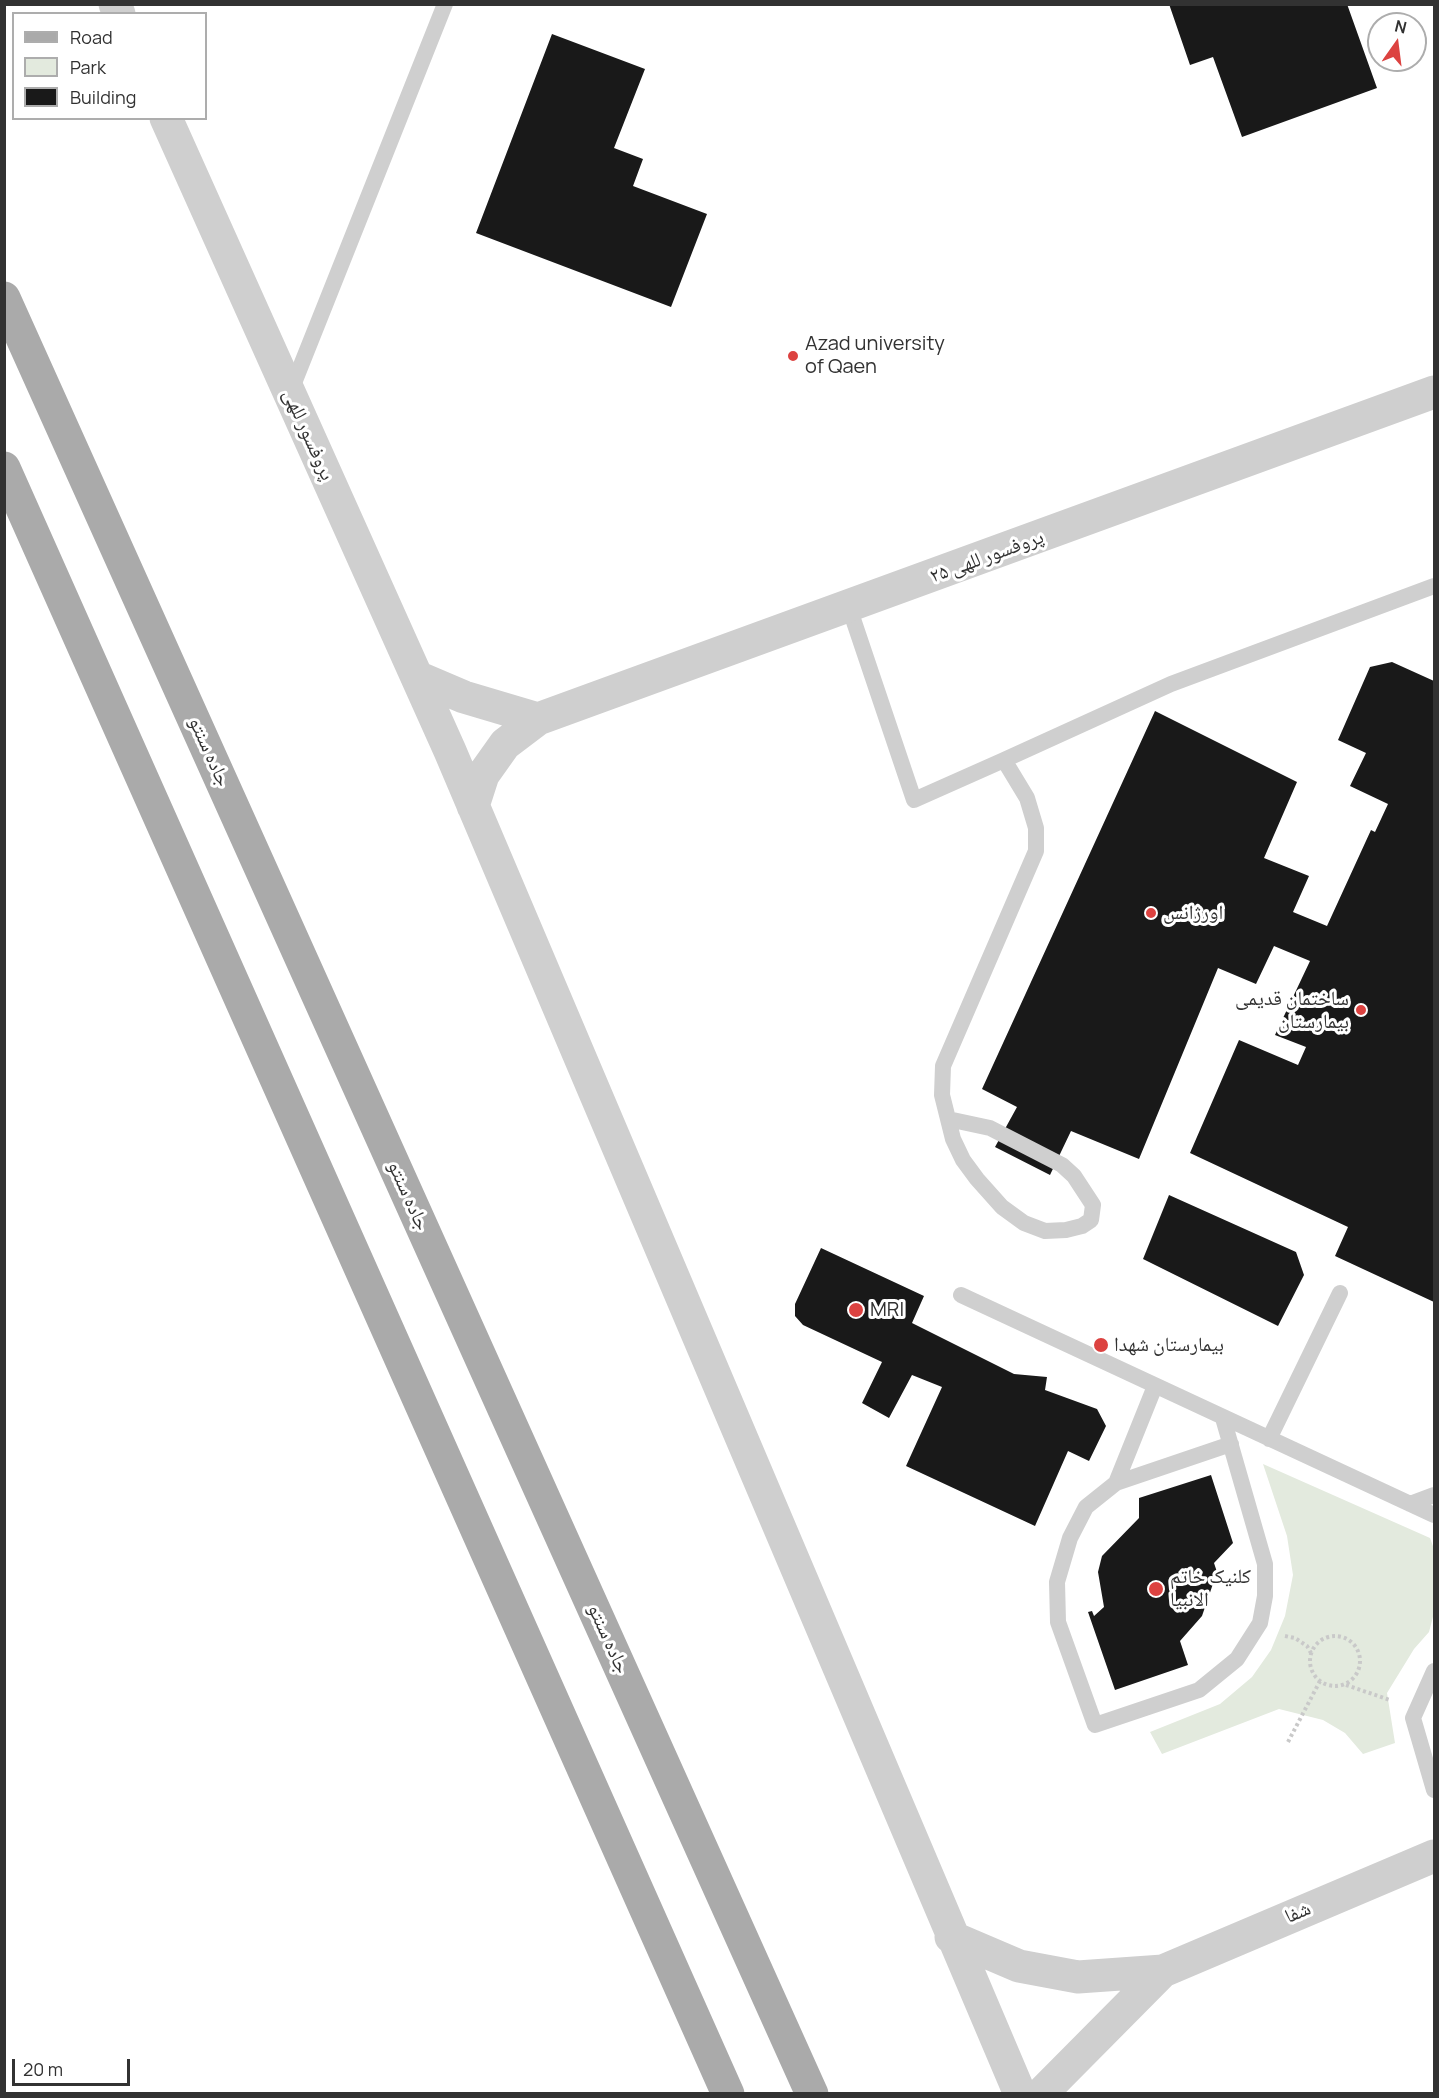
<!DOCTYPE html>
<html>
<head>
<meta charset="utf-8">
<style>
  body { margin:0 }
  #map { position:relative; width:1439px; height:2098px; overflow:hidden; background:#fff; font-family:Manrope,sans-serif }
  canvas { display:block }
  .frame { position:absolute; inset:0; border:6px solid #323232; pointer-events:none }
  .legend { position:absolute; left:12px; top:12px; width:195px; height:108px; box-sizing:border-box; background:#fff; border:2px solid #adadad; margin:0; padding:8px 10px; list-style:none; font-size:18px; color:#323232 }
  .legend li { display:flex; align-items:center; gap:12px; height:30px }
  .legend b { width:30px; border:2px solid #adadad }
  .north { position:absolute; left:1367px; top:12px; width:60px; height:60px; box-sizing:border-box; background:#fff; border:2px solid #adadad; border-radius:50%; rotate:14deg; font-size:16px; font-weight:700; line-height:24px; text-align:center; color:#323232 }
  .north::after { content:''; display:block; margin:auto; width:21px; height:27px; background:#dc4240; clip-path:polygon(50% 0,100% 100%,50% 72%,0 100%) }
  .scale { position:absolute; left:12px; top:2059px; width:118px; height:27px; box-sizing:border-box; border:3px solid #323232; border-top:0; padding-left:8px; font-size:18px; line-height:21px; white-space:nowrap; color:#323232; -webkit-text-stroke:4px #fff; paint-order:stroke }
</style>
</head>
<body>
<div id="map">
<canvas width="1439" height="2098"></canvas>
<div class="frame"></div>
<ul class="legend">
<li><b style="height:8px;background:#aaa"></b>Road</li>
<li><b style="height:16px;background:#e3eade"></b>Park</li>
<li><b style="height:16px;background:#191919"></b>Building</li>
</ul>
<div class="north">N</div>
<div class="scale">20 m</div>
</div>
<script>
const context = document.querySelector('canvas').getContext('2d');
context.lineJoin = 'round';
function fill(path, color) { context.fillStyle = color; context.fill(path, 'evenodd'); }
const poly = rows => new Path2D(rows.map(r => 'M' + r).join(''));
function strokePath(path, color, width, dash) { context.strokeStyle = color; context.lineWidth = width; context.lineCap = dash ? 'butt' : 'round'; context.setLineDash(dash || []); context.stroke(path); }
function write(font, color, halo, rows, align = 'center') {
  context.font = font + ' Manrope,"Noto Naskh Arabic",sans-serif'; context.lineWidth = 6; context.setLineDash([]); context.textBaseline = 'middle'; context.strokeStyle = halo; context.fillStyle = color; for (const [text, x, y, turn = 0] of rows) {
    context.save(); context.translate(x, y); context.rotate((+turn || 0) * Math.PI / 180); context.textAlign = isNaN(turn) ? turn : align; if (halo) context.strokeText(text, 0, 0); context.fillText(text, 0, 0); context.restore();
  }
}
fill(poly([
  [1263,1464,1430,1538,1434,1549,1434,1613,1429,1632,1414,1649,1387,1693,1395,1743,1363,1754,1345,1733,1323,1720,1279,1709,1162,1754,1150,1732,1220,1704,1252,1677,1271,1650,1285,1616,1293,1575,1287,1536]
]), '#e3eade');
fill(poly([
  [1169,4,1347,4,1377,88,1242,137,1213,57,1190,65],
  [552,34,645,69,614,148,643,159,633,186,707,214,671,307,476,233],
  [1392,662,1434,681,1434,1302,1335,1256,1348,1227,1190,1153,1239,1040,1298,1065,1306,1047,1275,1035,1310,961,1274,946,1256,984,1218,968,1139,1159,1071,1131,1050,1175,995,1147,1017,1107,982,1089,1155,711,1297,782,1264,858,1309,876,1293,912,1327,926,1371,830,1375,832,1388,804,1350,786,1366,753,1338,740,1370,667],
  [1169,1195,1296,1252,1304,1275,1278,1326,1143,1259],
  [821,1248,924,1296,912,1323,1014,1374,1047,1377,1045,1390,1097,1409,1106,1426,1089,1461,1068,1451,1035,1526,906,1466,942,1387,912,1375,889,1418,862,1403,882,1362,803,1325,795,1316,795,1304],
  [1211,1475,1233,1543,1214,1563,1217,1572,1202,1616,1180,1641,1188,1665,1115,1690,1088,1612,1092,1611,1094,1616,1104,1607,1098,1572,1102,1556,1139,1518,1139,1498]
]), '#191919');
strokePath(poly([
  [1285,1636,1295,1638,1307,1646,1311,1653],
  '1310 1661a25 25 0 1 1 50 0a25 25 0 1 1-50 0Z',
  [1346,1685,1390,1700],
  [1288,1742,1320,1681]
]), '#c9c9c9', 4, [3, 3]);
strokePath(poly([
  [290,393,445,4],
  [849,607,914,800,1004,760,1027,798,1036,828,1036,851,943,1066,942,1095,953,1139,963,1160,977,1179,1002,1207,1024,1223,1045,1231,1066,1230,1082,1226,1091,1220,1093,1205,1074,1176,1062,1165,990,1128,948,1119],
  [1004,760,1171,684,1434,586],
  [961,1295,1434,1515],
  [1155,1386,1116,1483,1086,1507,1070,1538,1057,1582,1058,1622,1095,1725,1199,1690,1237,1659,1260,1623,1265,1596,1265,1564,1223,1418],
  [1269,1439,1340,1293],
  [1116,1483,1231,1444],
  [1410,1504,1434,1495],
  [1434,1671,1413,1718,1434,1790]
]), '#cfcfcf', 16);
strokePath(poly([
  [115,4,119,14],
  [166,118,450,751,1020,2094],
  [417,677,464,697,538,719],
  [473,806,483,775,505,744,538,719,1434,392],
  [951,1937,1019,1966,1078,1977,1163,1971,1434,1856],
  [1041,2094,1163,1971]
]), '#cfcfcf', 33);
strokePath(poly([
  [4,298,812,2094],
  [4,468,728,2094]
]), '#aaa', 33);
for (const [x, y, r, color] of [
  [793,356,6,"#dc4240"],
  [1151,913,6,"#dc4240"],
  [1361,1010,6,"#dc4240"],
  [856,1310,8,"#dc4240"],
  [1101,1345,8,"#dc4240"],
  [1156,1589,8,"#dc4240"]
]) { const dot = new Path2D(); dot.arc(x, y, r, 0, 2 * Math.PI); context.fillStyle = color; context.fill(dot); strokePath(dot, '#fff', 2); }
write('20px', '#323232', '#fff', [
  ["Azad university",805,344],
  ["of Qaen",805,367],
  ["اورژانس",1163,913],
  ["ساختمان قدیمی",1349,999,"right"],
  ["بیمارستان",1349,1022,"right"],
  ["MRI",870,1310],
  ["بیمارستان شهدا",1114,1345],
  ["کلنیک خاتم",1170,1577],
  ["الانبیا",1170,1600]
], 'left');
write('20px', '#323232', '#fff', [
  ["پروفسور للهی",308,435,66],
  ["پروفسور للهی ۲۵",987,557,-20],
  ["جاده سنتو",209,752,66],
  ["جاده سنتو",408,1196,66],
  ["جاده سنتو",608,1639,66],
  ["شفا",1298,1913,-23]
]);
</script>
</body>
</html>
